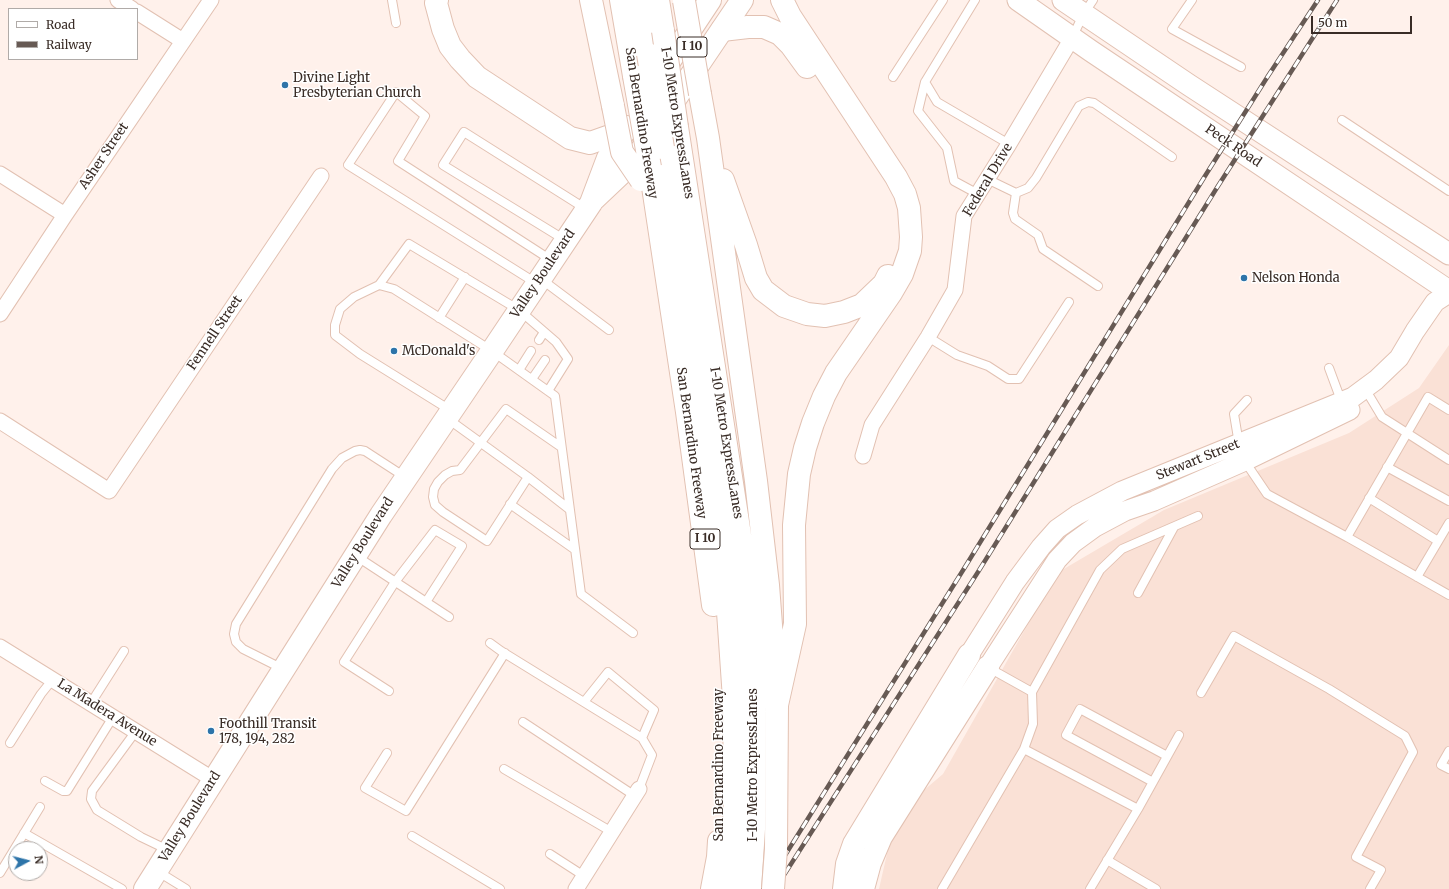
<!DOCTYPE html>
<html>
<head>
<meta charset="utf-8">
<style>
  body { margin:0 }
  #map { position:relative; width:1449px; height:889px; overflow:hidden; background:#fff1eb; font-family:Merriweather,serif }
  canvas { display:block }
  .legend { position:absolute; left:8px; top:8px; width:130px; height:52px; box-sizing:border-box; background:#fff; border:1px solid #b0aba8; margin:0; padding:5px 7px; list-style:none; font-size:12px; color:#392c26 }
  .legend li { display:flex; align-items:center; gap:8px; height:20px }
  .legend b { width:20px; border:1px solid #b0aba8 }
  .north { position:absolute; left:8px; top:841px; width:40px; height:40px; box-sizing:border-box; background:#fff; border:1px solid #b0aba8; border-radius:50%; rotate:83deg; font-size:11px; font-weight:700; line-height:16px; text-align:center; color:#392c26 }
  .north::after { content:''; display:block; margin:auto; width:14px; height:18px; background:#2d74a9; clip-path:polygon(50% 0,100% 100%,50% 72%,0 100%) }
  .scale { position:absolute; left:1311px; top:16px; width:101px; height:18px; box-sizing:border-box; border:2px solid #392c26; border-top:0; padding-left:5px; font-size:12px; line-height:14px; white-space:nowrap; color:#392c26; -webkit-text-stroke:3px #fff; paint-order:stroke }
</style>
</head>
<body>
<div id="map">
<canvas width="1449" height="889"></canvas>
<ul class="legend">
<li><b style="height:5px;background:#fff"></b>Road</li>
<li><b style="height:5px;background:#675a54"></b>Railway</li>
</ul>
<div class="north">N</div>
<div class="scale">50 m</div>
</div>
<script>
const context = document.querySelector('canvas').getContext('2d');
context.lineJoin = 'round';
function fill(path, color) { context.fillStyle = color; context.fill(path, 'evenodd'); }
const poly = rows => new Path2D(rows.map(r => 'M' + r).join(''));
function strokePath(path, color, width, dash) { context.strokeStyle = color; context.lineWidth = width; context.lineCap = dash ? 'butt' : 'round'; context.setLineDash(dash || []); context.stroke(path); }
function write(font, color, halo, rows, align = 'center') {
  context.font = font + ' Merriweather,serif'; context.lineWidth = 3; context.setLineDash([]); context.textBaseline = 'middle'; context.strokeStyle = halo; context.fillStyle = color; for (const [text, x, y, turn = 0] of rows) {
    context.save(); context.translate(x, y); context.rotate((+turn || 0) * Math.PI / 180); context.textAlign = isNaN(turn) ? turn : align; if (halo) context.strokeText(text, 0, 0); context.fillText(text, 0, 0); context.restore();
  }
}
fill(poly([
  [1449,345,1449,889,879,889,896,814,943,774,1057,573,1164,510,1349,433,1419,388]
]), '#fae1d6');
const service = poly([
  [392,0,396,23],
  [975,0,925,82,937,102,1009,144],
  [1192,0,1172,29,1241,67],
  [1072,38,1083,15,1093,0],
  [893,77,943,0],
  [925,82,918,111,947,148,954,181,978,194],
  [1342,120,1449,191],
  [987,179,1016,193,1028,188,1036,178,1079,106,1088,102,1094,103,1172,157],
  [1016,193,1013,213,1015,219,1038,235,1043,249,1098,286],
  [565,240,443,165,464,132,586,209],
  [541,279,609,330],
  [536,283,348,165,396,92,425,116,398,161,551,260],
  [379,285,394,289,492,351,555,396,581,594,633,633],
  [439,318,465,277],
  [928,337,957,355,988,366,1008,379,1019,379,1069,302],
  [539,340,544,332],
  [1329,368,1342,403],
  [519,370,531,351],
  [532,379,545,360],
  [1370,397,1382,417,1449,460],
  [450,410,360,354,335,335,335,325,340,309,354,297,379,285,409,244,519,310,556,342,568,359,548,391],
  [448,419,528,477,569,509],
  [1239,444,1234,414,1247,400],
  [1244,460,1267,494,1347,537,1428,397,1449,410],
  [1387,467,1449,501],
  [528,477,487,541,443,512,435,505,433,497,434,489,438,482,445,475,452,471,460,470,506,409,561,447],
  [1369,498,1438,541],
  [510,504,574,549],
  [1347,537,1449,595],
  [356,556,449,617],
  [1417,577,1449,523],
  [1138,593,1174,527],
  [490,643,501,651,642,738,654,710,608,672,584,702],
  [283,669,243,649,236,642,234,634,236,624,332,469,342,458,355,451,360,450,365,451,405,477],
  [389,691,344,662,395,582,435,530,462,546,426,602],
  [1032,692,1100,570,1122,549,1198,516],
  [1201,693,1234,636,1329,689,1405,736,1413,752,1356,857,1381,870,1370,889],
  [91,703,124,651],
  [523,722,635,796],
  [136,731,92,791,91,799,97,810,141,837,168,850],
  [10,743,41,694,53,679],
  [1024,749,1138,809],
  [1449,751,1441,765,1449,769],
  [387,753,365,788,406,811,505,653],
  [504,769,612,832],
  [45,781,63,791,67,791,113,717],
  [1153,782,1066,735,1080,709,1167,756],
  [639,789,652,755,642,738],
  [24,833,122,889],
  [412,836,500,889],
  [550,854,584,876],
  [1107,860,1156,889],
  [157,871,186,889],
  [0,873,40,807],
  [942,889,1024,749,1033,724,1032,692,989,668],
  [1090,889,1138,809,1179,735]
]);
const minor = poly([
  [118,0,132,9],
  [137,12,183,41],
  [0,174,65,215],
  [0,314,65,215,211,0],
  [0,421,109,491,321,176],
  [863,456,872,425,928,337,955,290,964,216,1009,144,1072,38],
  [0,647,214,780],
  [576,889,639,789]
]);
const tertiary = poly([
  [969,655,1015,582,1041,547,1057,529,1077,515,1122,491,1353,397,1376,380,1399,358,1415,331,1435,302,1449,293],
  [988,667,1057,560,1073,543,1095,527,1125,511,1154,501,1245,461,1350,410]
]);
const secondary = poly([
  [1018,0,1091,51,1449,291],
  [1063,0,1189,85,1449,254]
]);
const primary = poly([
  [661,74,710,0],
  [665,114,742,0],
  [594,199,630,165,642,149],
  [145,889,381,515,492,351,591,203,608,158,627,127]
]);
const motorway = poly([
  [437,0,436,3,443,29,450,46,460,59,477,77,570,138,590,143,624,131],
  [591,0,613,106],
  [621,0,634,76],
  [640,0,648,54],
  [658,0,663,31],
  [722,30,748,27,764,27,780,34,791,45,807,67],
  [700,94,708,138,756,481,768,585,777,705,776,849],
  [677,127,746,574,755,703,754,829,750,889],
  [663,148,722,525,734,699,735,802,730,889],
  [650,167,687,412,713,605],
  [723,180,746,245,756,278,763,290,784,306,807,314,825,316,844,312,862,305,884,284,888,276],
  [777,705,795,624,794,525,799,474,805,448,813,423,824,396,836,373,891,293,902,274,910,251,911,237,909,208,905,194,896,177,790,16,782,0],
  [712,889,718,857,719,841],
  [844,889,847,864,854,844,969,655],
  [863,889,870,863,881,837,988,667]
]);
strokePath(service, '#e2c1b2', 10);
strokePath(minor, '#e2c1b2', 17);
strokePath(tertiary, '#e2c1b2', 21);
strokePath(secondary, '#e2c1b2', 23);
strokePath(primary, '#e2c1b2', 24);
strokePath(motorway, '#e2c1b2', 24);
strokePath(service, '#fff', 8);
strokePath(minor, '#fff', 15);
strokePath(tertiary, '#fff', 19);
strokePath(secondary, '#fff', 21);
strokePath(primary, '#fff', 22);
strokePath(motorway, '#fff', 22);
const rail = poly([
  [764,889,965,567,1205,176,1268,76,1318,0],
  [775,889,978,572,1218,186,1337,0]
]);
strokePath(rail, '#675a54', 4.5);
strokePath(rail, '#fff', 3, [9]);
const motorwayBridge = poly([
  [684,1,700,94],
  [663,31,677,127],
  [648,54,663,148],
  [634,76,650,167],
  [613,106,622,152,641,180],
  [773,889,776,849]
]);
strokePath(motorwayBridge, '#e2c1b2', 24, []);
strokePath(motorwayBridge, '#fff', 22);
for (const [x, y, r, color] of [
  [285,85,4,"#2d74a9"],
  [1244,278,4,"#2d74a9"],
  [394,351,4,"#2d74a9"],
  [211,731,4,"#2d74a9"]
]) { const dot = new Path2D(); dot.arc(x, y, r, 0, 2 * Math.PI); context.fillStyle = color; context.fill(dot); strokePath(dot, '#fff', 1.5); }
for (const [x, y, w] of [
  [692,47,30],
  [705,539,30]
]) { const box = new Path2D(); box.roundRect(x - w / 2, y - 10, w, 20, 3); context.fillStyle = '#fff'; context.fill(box); strokePath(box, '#392c26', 1); }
write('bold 12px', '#392c26', null, [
  ["I 10",692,47],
  ["I 10",705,539]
]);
write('13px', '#392c26', '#fff', [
  ["Divine Light",293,78],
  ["Presbyterian Church",293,93],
  ["Nelson Honda",1252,278],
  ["McDonald's",402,351],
  ["Foothill Transit",219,724],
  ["178, 194, 282",219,739]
], 'left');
write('13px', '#392c26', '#fff', [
  ["San Bernardino Freeway",641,123,81],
  ["I-10 Metro ExpressLanes",677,123,81],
  ["Peck Road",1233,146,34],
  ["Asher Street",104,156,-56],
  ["Federal Drive",988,180,-59],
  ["Valley Boulevard",543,274,-56],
  ["Fennell Street",215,333,-56],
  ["San Bernardino Freeway",691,443,82],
  ["I-10 Metro ExpressLanes",726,443,81],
  ["Stewart Street",1198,460,-22],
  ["Valley Boulevard",363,543,-58],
  ["La Madera Avenue",107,713,32],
  ["San Bernardino Freeway",719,765,-90],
  ["I-10 Metro ExpressLanes",753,765,-90],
  ["Valley Boulevard",190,817,-58]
]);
</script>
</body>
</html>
